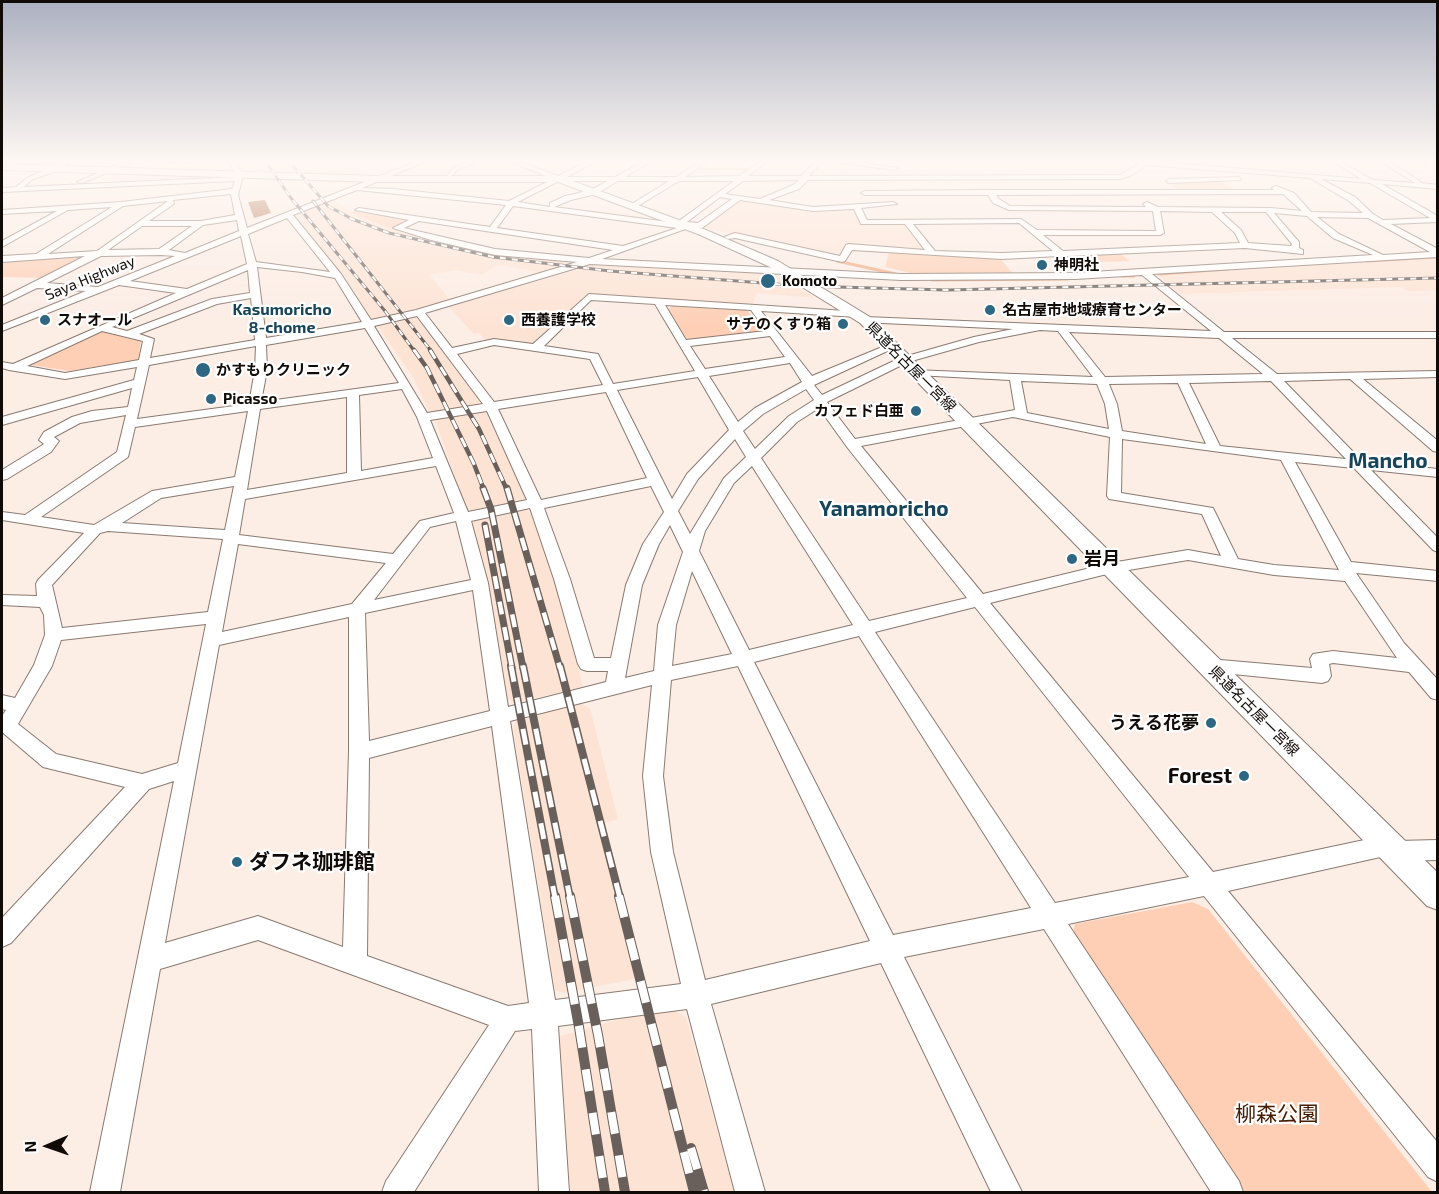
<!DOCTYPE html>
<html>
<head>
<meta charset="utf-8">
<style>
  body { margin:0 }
  #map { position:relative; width:1439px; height:1194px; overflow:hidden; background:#fcede5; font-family:"Exo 2",sans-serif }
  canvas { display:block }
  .frame { position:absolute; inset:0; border:3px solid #110b08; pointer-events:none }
  .north { position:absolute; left:18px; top:1116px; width:60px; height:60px; -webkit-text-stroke:4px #fefefe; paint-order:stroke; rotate:268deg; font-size:16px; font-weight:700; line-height:24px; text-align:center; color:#110b08 }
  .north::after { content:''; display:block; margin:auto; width:21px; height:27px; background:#110b08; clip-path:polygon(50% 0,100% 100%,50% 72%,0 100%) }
</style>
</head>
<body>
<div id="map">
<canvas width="1439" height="1194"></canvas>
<div class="frame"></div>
<div class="north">N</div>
</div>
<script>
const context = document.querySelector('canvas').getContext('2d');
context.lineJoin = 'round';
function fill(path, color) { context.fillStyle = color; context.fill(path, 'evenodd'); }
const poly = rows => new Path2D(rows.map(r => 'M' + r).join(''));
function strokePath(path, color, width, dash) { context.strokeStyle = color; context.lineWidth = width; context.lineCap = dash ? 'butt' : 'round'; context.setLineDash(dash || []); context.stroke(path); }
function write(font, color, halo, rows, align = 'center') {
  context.font = font + ' "Exo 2","Noto Sans JP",sans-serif'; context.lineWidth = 4.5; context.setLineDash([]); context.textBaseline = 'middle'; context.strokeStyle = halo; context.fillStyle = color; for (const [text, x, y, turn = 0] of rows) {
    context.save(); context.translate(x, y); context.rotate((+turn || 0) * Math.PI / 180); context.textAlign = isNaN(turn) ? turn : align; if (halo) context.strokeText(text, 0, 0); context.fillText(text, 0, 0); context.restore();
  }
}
fill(poly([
  [298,161,383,161,345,176,307,174],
  [333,199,351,213,391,229,430,240,477,250,576,263,545,273,498,265,481,275,455,270,430,275,450,300,372,319,342,273,295,215],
  [739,199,815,209,855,208,861,222,903,222,925,250,848,245,840,257,700,227],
  [1437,258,1437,290,1410,292,1401,287,1180,294,1157,275],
  [596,264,772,273,816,298,757,293,752,306,586,295,533,343,527,345,486,341,479,333,474,334,448,306],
  [415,315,462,374,480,401,478,404,434,412,429,411,413,377,377,325],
  [485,411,526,498,523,502,474,511,466,510,435,419],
  [525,510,532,513,560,595,583,687,515,703,508,699,488,581,472,523,475,520],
  [579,703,590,708,618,819,605,823,644,977,563,993,555,990,513,727,516,721],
  [666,1006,686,1017,734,1192,568,1192,557,1042,560,1036]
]), '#fde3d4');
fill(poly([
  [1220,181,1237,191,1181,191,1166,183],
  [354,211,410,219,410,221,391,229,351,213],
  [889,252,999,257,1014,275,919,275,885,267],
  [1118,252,1130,261,1077,263,1068,255],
  [86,255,44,278,2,277,2,261],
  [672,306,747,310,762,331,693,341,687,339,668,309],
  [102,330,141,341,138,360,69,371,31,365,35,361],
  [1192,902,1208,909,1432,1192,1242,1192,1073,934,1075,924]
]), '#fecfb5');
strokePath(poly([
  [701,169,751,169]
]), '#f0ab83', 2);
strokePath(poly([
  [837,261,896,274],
  [1367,261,1438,257],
  [1159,274,1229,269],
  [1122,276,1134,276],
  [932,280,1068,279]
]), '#f0ab83', 3);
fill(poly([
  [265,200,271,213,254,218,248,202]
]), '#b06f49');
const minor = poly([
  [2,161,10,161,2,165,2,161],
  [65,161,74,161,59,168,59,170,31,180,24,187,236,177,229,161,235,161,243,175,238,195,247,228,418,161,427,161,362,188,393,189,509,201,553,179,509,161,518,161,558,176,588,161,596,161,567,177,615,177,644,161,652,161,625,177,676,177,700,161,708,161,685,177,739,176,761,161,768,161,748,176,801,176,816,161,823,161,809,176,1120,175,1139,164,1134,161,1151,161,1361,179,1332,161,1340,161,1373,180,1415,183,1380,161,1388,161,1420,181,1421,183,1438,185,1438,189,1382,184,1438,216,1438,222,1391,224,1438,249,1438,257,1152,274,1224,332,1438,332,1438,338,1232,338,1277,374,1438,371,1438,377,1363,379,1438,441,1438,452,1433,451,1350,379,1284,381,1362,461,1438,469,1438,477,1371,470,1438,538,1438,552,1433,550,1354,468,1295,462,1351,562,1438,571,1438,581,1356,573,1404,643,1438,680,1438,700,1431,698,1409,672,1333,663,1329,664,1331,676,1328,681,1322,683,1203,671,1200,666,1203,661,1209,659,1312,668,1310,659,1313,654,1333,651,1397,658,1345,581,1274,575,1188,560,1111,573,990,603,1213,872,1388,835,1397,841,1438,840,1438,860,1394,861,1385,856,1228,891,1438,1143,1438,1182,1428,1177,1204,896,1068,924,1239,1181,1243,1192,1211,1192,1044,929,904,957,1022,1192,991,1192,881,963,711,1004,765,1192,735,1192,687,1009,558,1026,569,1192,539,1192,532,1029,515,1031,414,1192,382,1192,386,1181,489,1025,258,940,160,969,120,1192,90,1192,174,781,149,789,11,943,2,947,2,918,125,787,43,767,2,732,2,716,6,710,2,709,2,695,15,698,34,665,45,635,44,615,40,607,2,605,2,595,37,596,36,584,38,580,84,533,2,520,2,512,25,515,117,452,126,415,80,423,54,437,59,441,51,452,7,479,2,480,2,470,41,446,44,444,39,440,44,432,72,417,92,411,128,407,132,388,2,425,2,417,134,380,137,367,65,379,9,370,2,368,2,362,13,364,176,293,119,285,2,331,2,325,86,291,37,288,2,305,2,298,85,256,2,262,2,256,36,254,112,207,68,210,2,247,2,241,57,211,2,214,2,210,121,202,232,189,235,181,2,192,2,188,16,187,27,178,65,161],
  [1147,165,1310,178,1349,201,1363,213,1311,212,1294,193,1276,186,1272,188,1274,190,990,190,865,191,861,193,865,195,988,195,993,203,1009,210,1153,211,1156,231,1037,230,1021,219,867,220,861,208,897,204,893,202,813,207,769,200,799,189,808,180,1120,179,1130,176,1147,165],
  [1321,179,1370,183,1430,218,1383,220,1373,214,1355,197,1321,179],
  [799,180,793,185,760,199,725,194,743,181,799,180],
  [559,181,608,181,591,190,565,196,550,203,550,207,518,202,559,181],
  [618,181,669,181,630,205,630,209,633,209,679,181,734,181,676,223,554,207,571,200,596,194,618,181],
  [357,190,506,205,490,227,359,208,355,210,409,220,393,228,431,240,495,255,577,262,416,310,371,320,341,274,293,215,357,190],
  [231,194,235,215,201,221,149,221,174,204,173,200,231,194],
  [1283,194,1302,211,1271,208,1158,207,1147,202,1143,204,1146,207,1010,206,999,199,996,195,1283,194],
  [720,197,732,199,698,223,687,222,720,197],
  [740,200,813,211,854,209,861,224,905,224,925,250,849,244,846,245,840,256,735,233,724,237,728,239,735,238,842,262,845,261,852,250,1002,259,1059,256,1064,259,1068,256,1245,248,1303,254,1303,250,1299,248,1299,242,1274,213,1307,216,1333,238,1373,255,1075,273,901,274,602,259,691,227,702,228,740,200],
  [168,201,97,251,48,254,123,206,168,201],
  [513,206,677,228,623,246,497,228,513,206],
  [1160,211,1212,212,1235,233,1240,243,1063,251,1043,235,1160,235,1164,233,1160,211],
  [1221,212,1266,212,1292,244,1291,246,1248,243,1241,230,1221,212],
  [1317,217,1368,218,1430,252,1383,255,1339,234,1317,217],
  [287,218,330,272,256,262,248,234,287,218],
  [237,220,239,231,185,253,169,250,203,225,237,220],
  [419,221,492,232,613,250,589,258,495,249,404,228,419,221],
  [1019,223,1053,251,1002,253,935,251,913,224,1019,223],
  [142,226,192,226,159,249,108,250,142,226],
  [241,236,247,264,187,289,130,281,241,236],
  [161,255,175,256,98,287,47,283,101,256,161,255],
  [590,264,901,280,1075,279,1142,275,1211,331,865,317,860,320,861,322,1013,329,974,337,900,358,822,395,814,385,896,347,895,345,887,345,812,376,761,311,857,317,862,314,861,312,589,294,533,344,494,339,452,348,425,313,590,264],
  [257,267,302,272,335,278,362,322,266,338,257,267],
  [248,270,250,293,212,299,127,331,112,327,248,270],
  [251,298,255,340,150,358,154,339,139,334,217,304,251,298],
  [591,300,655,304,695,371,613,384,598,354,544,346,591,300],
  [665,305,751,310,766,331,686,340,665,305],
  [417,316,483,404,427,413,374,326,417,316],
  [365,328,399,383,261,402,267,370,266,345,365,328],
  [1040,330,1058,331,1093,377,912,370,910,372,916,375,1010,380,1015,410,855,439,827,402,908,362,979,342,1040,330],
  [102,331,143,341,139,360,65,373,27,366,102,331],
  [1069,332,1219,338,1263,374,1105,377,1069,332],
  [770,336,785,357,705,369,690,346,770,336],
  [494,345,590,359,603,385,494,402,457,354,494,345],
  [256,346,255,370,249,404,137,419,149,365,256,346],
  [790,363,802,382,755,408,738,422,709,376,790,363],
  [698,377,729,430,687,474,672,499,617,390,698,377],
  [1021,381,1097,384,1105,404,1109,429,1027,413,1021,381],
  [1271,381,1346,459,1220,446,1189,383,1271,381],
  [1178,383,1206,444,1122,431,1117,404,1109,384,1178,383],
  [402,389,417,417,433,458,361,471,359,395,402,389],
  [806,389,814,400,789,416,755,449,743,431,763,414,806,389],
  [606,392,647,478,541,500,498,409,606,392],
  [347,397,347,473,247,490,260,409,347,397],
  [819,408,847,447,967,598,869,621,761,458,797,422,819,408],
  [248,411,235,477,152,491,94,525,41,517,128,457,135,427,248,411],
  [487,411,527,500,468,512,430,420,487,411],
  [1013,417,1110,437,1107,496,1109,499,1202,514,1221,556,1188,550,1111,563,983,594,861,446,1013,417],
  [735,439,746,457,724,478,690,534,678,511,698,479,735,439],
  [1122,439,1281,460,1339,570,1274,565,1238,559,1213,508,1121,493,1122,439],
  [436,466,454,513,420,521,393,554,239,535,245,499,436,466],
  [752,466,853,625,749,650,699,551,705,531,734,483,752,466],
  [234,486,225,530,122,523,161,498,234,486],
  [651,486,664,512,643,544,626,585,611,658,594,658,570,579,544,508,651,486],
  [530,508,554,579,578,664,581,669,587,671,608,671,606,682,508,707,488,583,471,521,530,508],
  [456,521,471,580,374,600,430,527,456,521],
  [670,525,683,552,658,625,654,671,625,678,642,585,659,544,670,525],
  [108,531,223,539,208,612,62,628,52,585,100,533,108,531],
  [238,544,386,563,352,604,222,632,238,544],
  [692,571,732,654,672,666,676,625,692,571],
  [473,590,490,711,369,741,365,613,473,590],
  [975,607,1189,877,1055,903,875,632,975,607],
  [349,617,349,752,343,947,258,916,165,943,219,645,349,617],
  [206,624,178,763,142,774,56,754,18,724,52,666,61,640,206,624],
  [859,636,1031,908,893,935,754,662,859,636],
  [738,666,870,941,705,980,673,852,663,776,671,680,738,666],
  [652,685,643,776,651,852,681,984,555,1000,510,721,652,685],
  [492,726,529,1003,508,1006,367,956,369,758,492,726],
  [126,161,135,161,82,183,77,182,126,161],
  [149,161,194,161,191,163,149,161],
  [469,161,478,161,457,170,448,180,444,180,453,168,469,161],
  [827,161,850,161,898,168,895,170,827,161],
  [1434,161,1438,161,1438,163,1435,162,1434,161],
  [1239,177,1241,180,1169,183,1166,181,1169,179,1239,177]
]);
const major = poly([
  [2,164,378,176,559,176,706,230,778,261,870,317,1438,873,1438,910,1427,906,860,323,770,267,698,234,558,182,378,182,2,170,2,164]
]);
strokePath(minor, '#8a7a71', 2);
strokePath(major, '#8a7a71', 2);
fill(minor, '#fff');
fill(major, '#fff');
const railFar4 = poly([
  [265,161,291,198,385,311,415,352],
  [289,161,328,206,352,219,389,233,493,257,610,271,801,286,947,290,1438,278],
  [313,201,432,352]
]);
const railFar3 = poly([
  [414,350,427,368,474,464,484,490],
  [430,350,479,429,507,490]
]);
const railFar2 = poly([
  [483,488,491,509,523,668],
  [507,488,560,668],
  [485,525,512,668]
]);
const railFar1 = poly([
  [511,666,555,898],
  [523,666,570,898],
  [560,666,620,898]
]);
const rail = poly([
  [555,896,579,1027,605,1192],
  [570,896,598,1035,625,1192],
  [619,896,694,1192],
  [691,1148,704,1192]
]);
strokePath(railFar4, '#69605b', 3);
strokePath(railFar3, '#69605b', 4.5);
strokePath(railFar2, '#69605b', 7);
strokePath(railFar1, '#69605b', 8);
strokePath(rail, '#69605b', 10);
strokePath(railFar4, '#fefefe', 2, [6]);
strokePath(railFar3, '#fefefe', 3, [10]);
strokePath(railFar2, '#fefefe', 4.5, [13]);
strokePath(railFar1, '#fefefe', 5, [16]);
strokePath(rail, '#fefefe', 8, [22]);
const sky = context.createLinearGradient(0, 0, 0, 328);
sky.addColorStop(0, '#abb0c0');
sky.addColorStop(0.49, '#fef7f3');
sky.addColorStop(1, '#fef7f300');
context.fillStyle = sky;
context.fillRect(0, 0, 1439, 328);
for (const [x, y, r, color] of [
  [1042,265,6,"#2e6781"],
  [768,281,8,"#2e6781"],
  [990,310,6,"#2e6781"],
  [45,320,6,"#2e6781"],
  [509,320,6,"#2e6781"],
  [843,324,6,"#2e6781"],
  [203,370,8,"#2e6781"],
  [211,399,6,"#2e6781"],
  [916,411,6,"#2e6781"],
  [1072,559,6,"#2e6781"],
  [1211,723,6,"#2e6781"],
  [1244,776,6,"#2e6781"],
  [237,862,6,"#2e6781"]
]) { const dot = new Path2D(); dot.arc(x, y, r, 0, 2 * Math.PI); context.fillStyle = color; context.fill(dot); strokePath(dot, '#fefefe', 2); }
write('bold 15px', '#110b08', '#fefefe', [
  ["神明社",1054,265],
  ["Komoto",782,281],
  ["名古屋市地域療育センター",1002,310],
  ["スナオール",57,320],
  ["西養護学校",521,320],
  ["サチのくすり箱",831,324,"right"],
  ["かすもりクリニック",216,370],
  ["Picasso",223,399],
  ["カフェド白亜",904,411,"right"]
], 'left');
write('15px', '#110b08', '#fefefe', [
  ["Saya Highway",90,278,-22],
  ["県道名古屋一宮線",911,367,45],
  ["県道名古屋一宮線",1254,711,45]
]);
write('bold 16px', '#164458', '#fefefe', [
  ["Kasumoricho",282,310],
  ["8-chome",282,328]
]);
write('bold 18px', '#110b08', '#fefefe', [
  ["岩月",1084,559],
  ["うえる花夢",1199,723,"right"]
], 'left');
write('bold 21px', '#164458', '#fefefe', [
  ["Mancho",1388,461],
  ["Yanamoricho",884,509]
]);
write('bold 21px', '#110b08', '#fefefe', [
  ["Forest",1232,776],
  ["ダフネ珈琲館",249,862,"left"]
], 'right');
write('21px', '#461b00', '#fefefe', [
  ["柳森公園",1277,1114]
]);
</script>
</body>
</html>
